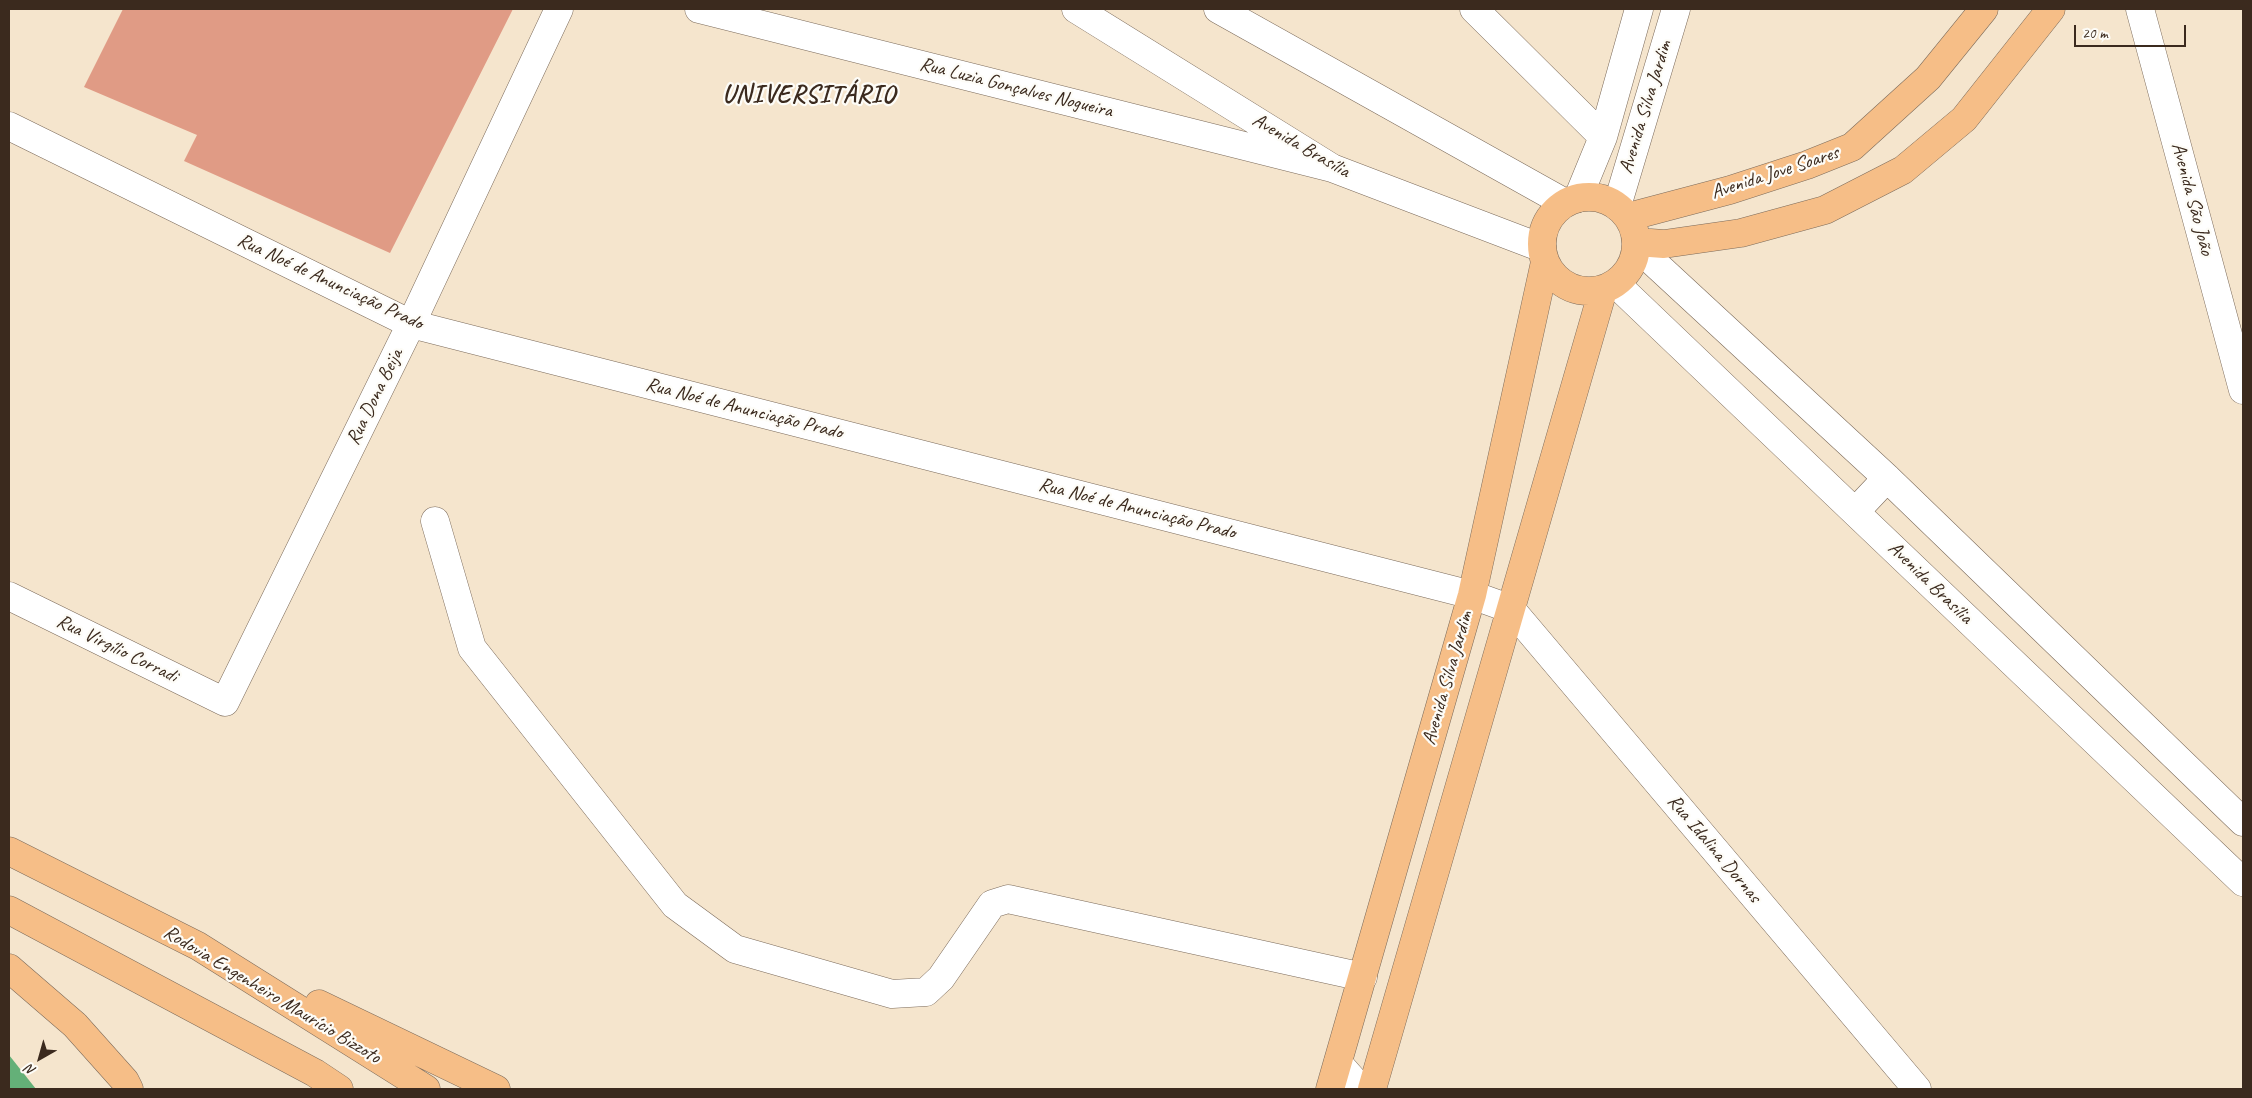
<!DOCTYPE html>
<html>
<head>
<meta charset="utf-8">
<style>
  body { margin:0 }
  #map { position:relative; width:2252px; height:1098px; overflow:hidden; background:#f5e5cd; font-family:Caveat,sans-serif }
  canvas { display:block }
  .frame { position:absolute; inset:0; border:10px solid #3b2a1e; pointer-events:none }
  .north { position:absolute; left:15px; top:1033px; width:50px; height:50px; -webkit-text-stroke:4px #fdfcf7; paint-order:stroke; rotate:218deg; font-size:14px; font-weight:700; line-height:20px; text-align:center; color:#3b2a1e }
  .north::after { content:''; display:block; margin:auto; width:18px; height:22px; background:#3b2a1e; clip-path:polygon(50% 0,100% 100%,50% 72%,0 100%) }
  .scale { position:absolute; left:2074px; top:25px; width:112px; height:22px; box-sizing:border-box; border:2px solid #3b2a1e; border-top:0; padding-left:6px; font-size:15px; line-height:18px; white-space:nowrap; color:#3b2a1e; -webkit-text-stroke:4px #fdfcf7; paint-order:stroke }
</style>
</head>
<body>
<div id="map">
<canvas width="2252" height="1098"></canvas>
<div class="frame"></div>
<div class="north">N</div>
<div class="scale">20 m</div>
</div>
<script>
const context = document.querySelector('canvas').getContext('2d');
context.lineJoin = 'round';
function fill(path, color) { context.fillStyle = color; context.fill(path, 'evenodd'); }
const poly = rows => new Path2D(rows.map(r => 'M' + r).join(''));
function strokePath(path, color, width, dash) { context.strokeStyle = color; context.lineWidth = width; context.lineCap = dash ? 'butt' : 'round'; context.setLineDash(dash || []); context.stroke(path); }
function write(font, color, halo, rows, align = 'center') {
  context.font = font + ' Caveat,sans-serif'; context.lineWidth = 4.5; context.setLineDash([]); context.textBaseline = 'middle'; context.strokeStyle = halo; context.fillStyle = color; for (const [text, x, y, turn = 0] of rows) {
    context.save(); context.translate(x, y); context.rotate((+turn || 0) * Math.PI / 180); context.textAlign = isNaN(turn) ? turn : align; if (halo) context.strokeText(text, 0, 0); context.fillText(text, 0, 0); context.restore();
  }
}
fill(poly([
  [9,1055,36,1089,9,1089]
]), '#64b078');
fill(poly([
  [123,9,513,9,390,253,184,161,197,135,84,87]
]), '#e09b85');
const minor = poly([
  [699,9,1332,168],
  [1076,9,1332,168,1542,248],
  [1218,9,1565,203],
  [1474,9,1603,137],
  [2140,9,2243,390],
  [9,126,411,324,1472,595,1511,609,1917,1089],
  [1578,198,1603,137,1639,9],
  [1617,206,1676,9],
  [1637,247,1887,478,2243,822],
  [1616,284,2243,882],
  [1855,512,1887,478],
  [435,521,472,648,675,905,735,949,892,994,926,992,941,978,992,904,1008,899,1363,977],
  [9,596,225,702,411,324,559,9],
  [1338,1063,1361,1089]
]);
const major = poly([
  '1542 244a47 47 0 1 1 94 0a47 47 0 1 1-94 0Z',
  [1628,217,1730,190,1807,165,1852,147,1928,78,1984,9],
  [1637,242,1664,244,1741,233,1825,210,1903,170,1964,119,2051,9],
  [1330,1089,1472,595,1545,262],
  [1372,1089,1603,290]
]);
const highway = poly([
  [9,851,198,946,426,1089],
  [9,910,315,1073,339,1089],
  [9,968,75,1025,125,1081,129,1089],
  [319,1004,496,1089]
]);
strokePath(minor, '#7c6b5b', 29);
strokePath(major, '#7c6b5b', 29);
strokePath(highway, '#7c6b5b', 29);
strokePath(minor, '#fff', 28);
strokePath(major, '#f6be87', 28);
strokePath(highway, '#f6be87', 28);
write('20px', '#3b2a1e', '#fdfcf7', [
  ["Rua Luzia Gonçalves Nogueira",1016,88,14],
  ["Avenida Silva Jardim",1646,107,-73],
  ["Avenida Brasília",1301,146,30],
  ["Avenida Jove Soares",1775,173,-18],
  ["Avenida São João",2192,199,75],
  ["Rua Noé de Anunciação Prado",330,282,25],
  ["Rua Dona Beija",375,397,-64],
  ["Rua Noé de Anunciação Prado",744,409,14],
  ["Rua Noé de Anunciação Prado",1137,509,14],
  ["Avenida Brasília",1930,583,44],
  ["Rua Virgílio Corradi",117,649,26],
  ["Avenida Silva Jardim",1448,678,-74],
  ["Rua Idalina Dornas",1714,849,50],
  ["Rodovia Engenheiro Maurício Bizzoto",272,995,31]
]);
context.letterSpacing = '1px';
write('bold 25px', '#3b2a1e', '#fdfcf7', [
  ["UNIVERSITÁRIO",809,95]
]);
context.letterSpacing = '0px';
</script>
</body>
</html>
